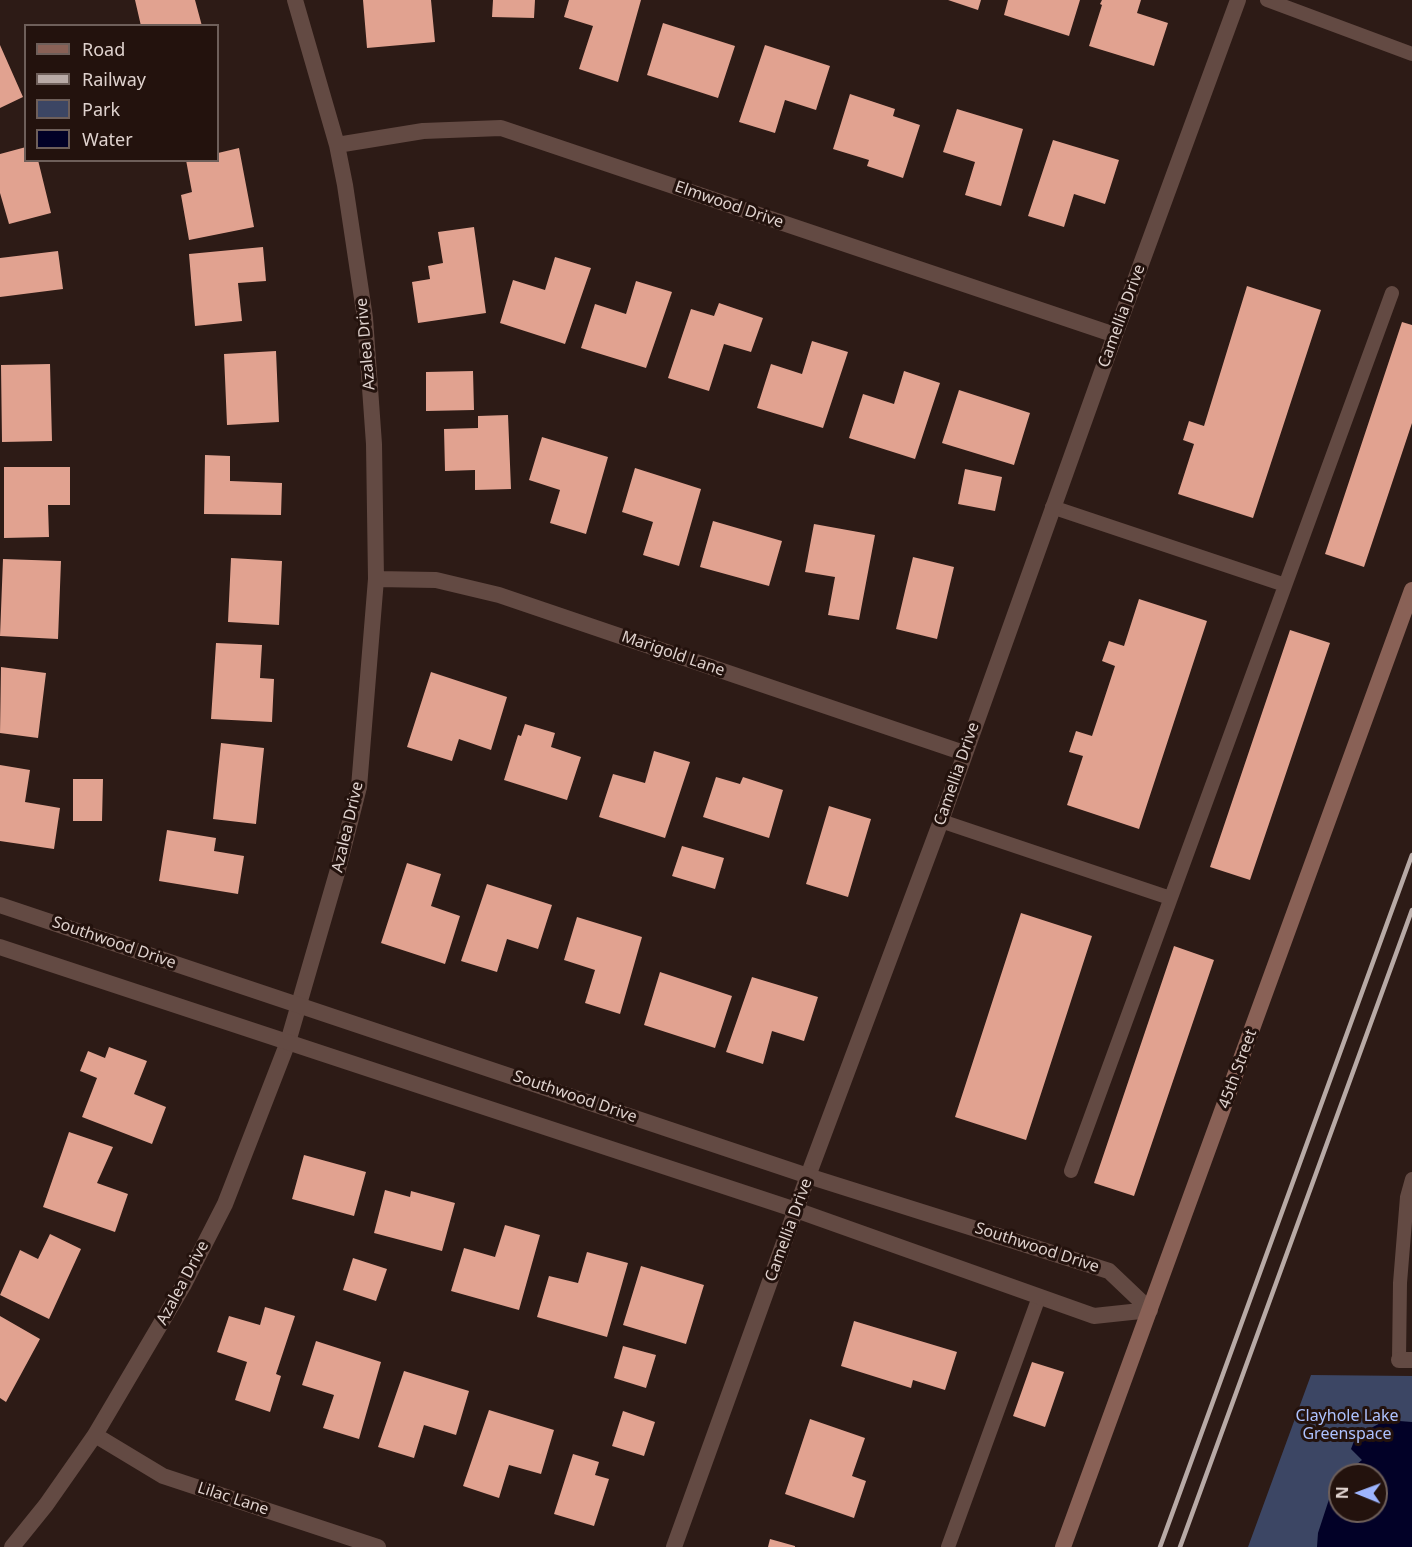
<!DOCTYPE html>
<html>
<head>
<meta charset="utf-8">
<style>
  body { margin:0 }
  #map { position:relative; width:1412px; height:1547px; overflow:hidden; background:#2d1b16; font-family:"Noto Sans",sans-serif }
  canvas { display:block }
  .legend { position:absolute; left:24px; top:24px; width:195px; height:138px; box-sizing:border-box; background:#23120d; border:2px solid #6e5f5a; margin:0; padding:8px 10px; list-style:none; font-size:18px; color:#dfd2ce }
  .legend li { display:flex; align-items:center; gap:12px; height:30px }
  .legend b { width:30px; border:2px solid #6e5f5a }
  .north { position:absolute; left:1328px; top:1463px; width:60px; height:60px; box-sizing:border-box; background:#23120d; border:2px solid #6e5f5a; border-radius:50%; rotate:271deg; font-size:16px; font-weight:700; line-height:24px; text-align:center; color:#dfd2ce }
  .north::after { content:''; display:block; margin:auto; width:21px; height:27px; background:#9db4fd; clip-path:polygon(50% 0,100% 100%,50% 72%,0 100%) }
</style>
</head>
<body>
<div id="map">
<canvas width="1412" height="1547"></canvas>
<ul class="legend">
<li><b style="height:8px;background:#896156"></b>Road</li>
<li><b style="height:8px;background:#b8aaa6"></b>Railway</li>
<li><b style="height:16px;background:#3c4664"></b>Park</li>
<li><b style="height:16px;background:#020127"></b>Water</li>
</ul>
<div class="north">N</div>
</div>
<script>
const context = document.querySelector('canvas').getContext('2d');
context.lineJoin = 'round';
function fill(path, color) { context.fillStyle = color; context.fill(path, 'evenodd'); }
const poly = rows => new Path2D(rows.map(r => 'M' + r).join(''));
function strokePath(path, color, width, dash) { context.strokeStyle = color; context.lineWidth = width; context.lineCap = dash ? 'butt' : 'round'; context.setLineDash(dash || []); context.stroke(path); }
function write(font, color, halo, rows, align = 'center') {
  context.font = font + ' "Noto Sans",sans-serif'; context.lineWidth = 6; context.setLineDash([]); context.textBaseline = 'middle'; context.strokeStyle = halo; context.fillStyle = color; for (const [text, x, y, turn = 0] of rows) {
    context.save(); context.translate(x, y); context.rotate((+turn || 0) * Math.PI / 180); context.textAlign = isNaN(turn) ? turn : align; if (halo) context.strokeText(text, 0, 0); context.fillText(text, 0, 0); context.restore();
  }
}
fill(poly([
  [1311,1375,1412,1376,1412,1547,1248,1547],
  [1340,1475,1376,1475,1376,1511,1340,1511]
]), '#3c4664');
fill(poly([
  [1386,1420,1412,1422,1412,1547,1317,1547,1318,1533,1335,1481,1340,1477,1340,1511,1376,1511,1376,1475,1343,1475,1362,1460,1351,1449,1356,1436]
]), '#020127');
fill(poly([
  [135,0,195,0,202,26,141,26],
  [363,0,431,0,435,42,367,48],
  [493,0,535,0,534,18,492,17],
  [569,0,641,0,618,82,579,69,593,26,564,17],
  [948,0,981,0,978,10],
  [1008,0,1080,0,1069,36,1004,15],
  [1102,0,1141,0,1137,13,1168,23,1154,66,1089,46,1102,5,1100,4],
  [663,23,735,46,718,98,647,75],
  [0,45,23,97,0,108],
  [765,45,830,66,816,110,785,100,775,133,739,122],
  [850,94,895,109,893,116,920,125,903,178,867,166,869,160,833,149],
  [957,109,1023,129,1001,206,965,195,975,162,943,152],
  [1053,140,1119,160,1105,204,1074,194,1064,227,1028,216],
  [26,147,26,160,38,160,51,213,9,224,0,193,0,154],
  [239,148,254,227,189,240,181,195,192,192,186,160,218,160,218,153],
  [474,227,486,313,418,323,412,282,430,279,428,266,443,263,438,232],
  [263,247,266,281,238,283,242,321,195,326,189,254],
  [58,251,63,289,0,297,0,258],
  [555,257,591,268,565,344,500,323,513,280,545,290],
  [636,281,672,292,646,368,581,348,595,304,626,314],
  [1247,286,1321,310,1253,518,1178,494,1194,444,1183,440,1189,421,1204,426],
  [719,303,763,318,751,352,724,344,709,391,668,378,691,309,714,316],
  [1402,322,1412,325,1412,423,1364,567,1325,554],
  [812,341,848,352,823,428,757,408,771,364,802,374],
  [276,351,279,422,227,425,224,354],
  [50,364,52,441,2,442,1,365],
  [473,371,474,410,426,411,426,372],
  [904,371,940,383,915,459,849,438,863,394,894,404],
  [959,390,1030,413,1014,465,942,443],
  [508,415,511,489,475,490,475,470,445,471,444,429,478,428,478,416],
  [542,437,608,457,586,534,550,523,560,490,529,480],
  [205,455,230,456,230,481,282,483,281,515,204,514],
  [4,467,70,467,70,505,48,505,49,537,4,538],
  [635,468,701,489,679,566,643,555,653,522,622,512],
  [965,469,1002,477,995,511,958,504],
  [713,521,782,541,769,586,700,567],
  [814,524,875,535,859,620,828,615,835,577,805,572],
  [913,557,954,567,937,639,896,629],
  [231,558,282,561,279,625,228,622],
  [3,559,61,561,58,639,0,636],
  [1139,599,1207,621,1139,829,1067,805,1083,756,1069,752,1076,731,1092,736,1115,666,1102,661,1109,641,1124,646],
  [1290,630,1330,643,1250,880,1210,867],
  [216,643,262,645,260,678,274,679,272,722,211,719],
  [1,667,46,673,38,738,0,733],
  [431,672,507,697,491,750,459,739,452,761,407,747],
  [525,724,555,733,551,747,581,757,567,800,504,780,518,735,521,736],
  [221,743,264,748,256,824,213,819],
  [654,751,690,762,665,838,599,817,613,774,645,783],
  [0,765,30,770,25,802,60,808,54,849,0,841],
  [716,777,740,784,743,777,783,790,769,838,703,817],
  [73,779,103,779,102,821,73,821],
  [829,806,871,819,848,897,806,884],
  [167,830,216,838,214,851,244,856,238,894,159,881],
  [682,846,724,858,715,889,672,876],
  [407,863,441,874,431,906,460,916,445,964,381,943],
  [487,884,552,905,538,949,507,939,497,972,461,961],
  [1021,913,1092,936,1026,1140,955,1117],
  [577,917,642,937,620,1014,585,1003,595,970,564,960],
  [1174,946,1214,960,1134,1196,1094,1183],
  [660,972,732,996,715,1048,644,1025],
  [752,977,818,997,804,1041,772,1031,763,1064,726,1052],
  [109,1047,147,1061,134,1094,166,1107,152,1144,82,1117,97,1078,80,1071,88,1051,105,1058],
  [69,1132,113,1147,97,1183,128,1194,115,1232,43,1207],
  [304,1155,366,1172,354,1216,292,1199],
  [385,1190,410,1197,411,1191,455,1203,442,1251,374,1233],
  [505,1225,540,1235,519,1310,451,1291,464,1248,495,1257],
  [50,1234,81,1249,49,1319,0,1295,20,1250,38,1259],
  [587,1252,628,1263,607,1337,537,1317,549,1276,578,1283],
  [353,1258,387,1269,376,1301,343,1290],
  [641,1266,704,1285,686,1344,623,1325],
  [265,1307,295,1316,276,1374,281,1376,270,1412,235,1400,247,1362,217,1352,229,1316,260,1325],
  [0,1316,40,1339,6,1402,0,1398],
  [854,1321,957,1352,945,1390,913,1380,911,1388,841,1366],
  [316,1341,381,1362,359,1439,323,1428,334,1395,302,1385],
  [623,1346,656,1355,646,1388,614,1378],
  [1032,1362,1064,1372,1045,1427,1013,1416],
  [404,1371,469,1391,456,1435,424,1425,414,1458,378,1447],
  [489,1410,554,1430,541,1474,509,1465,499,1498,463,1486],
  [623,1411,655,1422,644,1456,612,1446],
  [810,1419,865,1438,852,1476,866,1481,854,1518,785,1494],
  [573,1454,599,1462,595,1475,609,1479,594,1526,554,1514],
  [770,1539,795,1546,795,1547,768,1547]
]), '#e1a290');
strokePath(poly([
  [1267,0,1412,54],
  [1052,507,1285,585],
  [941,821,1170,898],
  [1071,1171,1392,293],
  [1399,1360,1400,1283,1407,1197,1412,1179],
  [948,1547,1039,1297]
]), '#634a43', 14);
strokePath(poly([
  [337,145,423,131,501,128,1115,335],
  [376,579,436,580,499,595,964,753],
  [1399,1360,1412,1360],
  [95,1435,163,1476,378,1547],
  [12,1547,46,1505,95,1435,183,1286,225,1204,288,1042,337,873,359,787,376,579,374,444,365,318,345,185,337,145,295,0],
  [674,1547,808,1176,941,821,1115,335,1238,0]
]), '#634a43', 16);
strokePath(poly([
  [0,905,808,1176,1109,1271,1150,1310],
  [0,947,796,1210,1094,1316,1150,1310]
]), '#634a43', 16);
strokePath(poly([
  [1063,1547,1412,590]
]), '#896156', 16);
strokePath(poly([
  [1160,1547,1412,855],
  [1180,1547,1412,910]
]), '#b8aaa6', 4.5);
write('16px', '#dfd2ce', '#23120d', [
  ["Elmwood Drive",729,205,19],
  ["Camellia Drive",1122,316,-70],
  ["Azalea Drive",366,344,-95],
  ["Marigold Lane",673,654,19],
  ["Camellia Drive",957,774,-71],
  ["Azalea Drive",348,827,-77],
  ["Southwood Drive",114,943,19],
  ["45th Street",1238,1069,-70],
  ["Southwood Drive",575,1097,19],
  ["Camellia Drive",789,1230,-70],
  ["Southwood Drive",1037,1248,18],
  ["Azalea Drive",183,1283,-62],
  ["Lilac Lane",233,1499,18]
]);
write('16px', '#adc1fd', '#23120d', [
  ["Clayhole Lake",1347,1416],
  ["Greenspace",1347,1434]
]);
</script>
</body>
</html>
